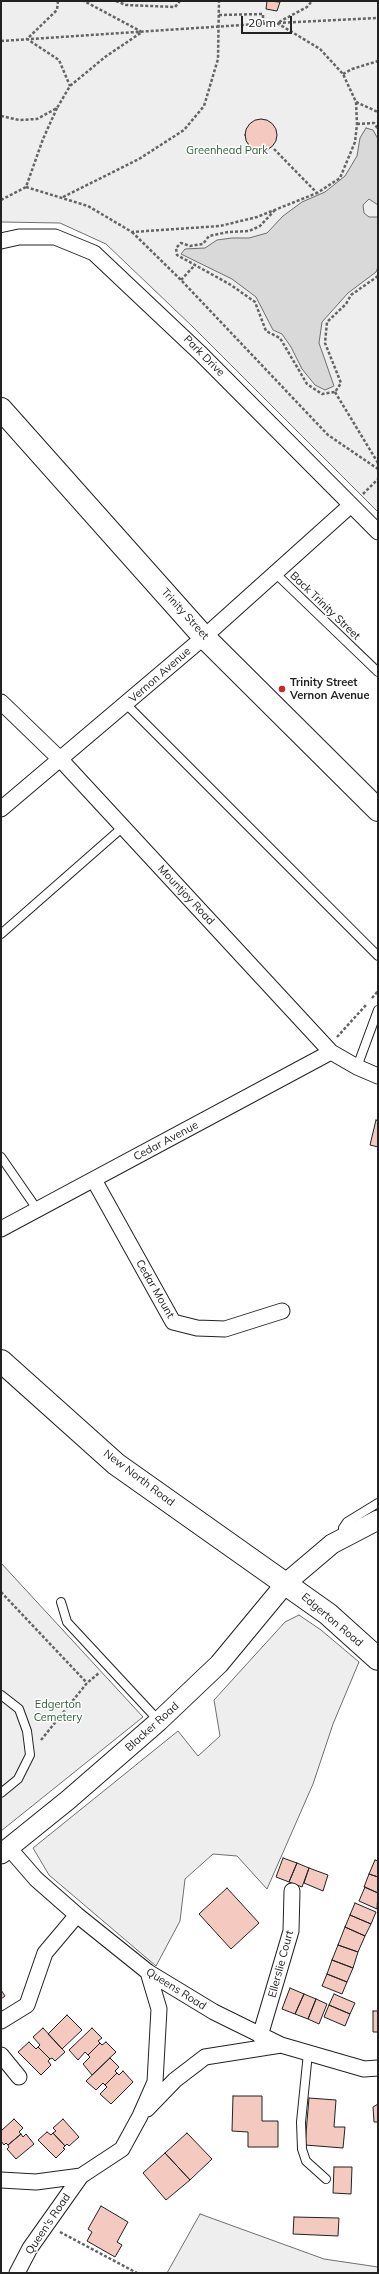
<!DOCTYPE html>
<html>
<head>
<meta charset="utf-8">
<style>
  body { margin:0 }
  #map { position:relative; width:379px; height:2274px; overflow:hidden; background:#fff; font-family:Mulish,sans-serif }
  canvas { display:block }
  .frame { position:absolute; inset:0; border:2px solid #222; pointer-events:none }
  .scale { position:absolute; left:241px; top:16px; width:51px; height:18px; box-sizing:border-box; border:2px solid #222; border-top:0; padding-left:5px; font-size:12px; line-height:14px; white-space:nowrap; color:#222; -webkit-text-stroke:3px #fff; paint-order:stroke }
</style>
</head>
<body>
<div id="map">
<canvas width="379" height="2274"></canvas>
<div class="frame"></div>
<div class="scale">20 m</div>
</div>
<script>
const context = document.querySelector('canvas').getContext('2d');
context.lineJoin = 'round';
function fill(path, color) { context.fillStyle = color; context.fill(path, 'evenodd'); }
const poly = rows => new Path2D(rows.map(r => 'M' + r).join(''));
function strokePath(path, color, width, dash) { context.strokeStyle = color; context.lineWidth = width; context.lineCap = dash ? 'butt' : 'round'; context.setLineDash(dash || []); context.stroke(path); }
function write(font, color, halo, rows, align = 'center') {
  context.font = font + ' Mulish,sans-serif'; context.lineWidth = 3; context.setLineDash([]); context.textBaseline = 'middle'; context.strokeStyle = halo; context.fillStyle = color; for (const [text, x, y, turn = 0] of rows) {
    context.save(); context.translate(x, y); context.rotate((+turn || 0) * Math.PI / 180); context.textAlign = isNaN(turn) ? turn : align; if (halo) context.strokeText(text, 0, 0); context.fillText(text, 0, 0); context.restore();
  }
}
const green = poly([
  [1,1,378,1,378,512,193,327,106,244,60,223,1,222,1,1],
  [1,1563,143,1717,1,1831,1,1563],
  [299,1615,321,1630,359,1662,333,1724,313,1784,267,1889,237,1856,213,1854,185,1879,180,1921,156,1966,49,1875,33,1848,178,1731,198,1756,220,1736,214,1700,285,1622,299,1615],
  [200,2214,324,2259,378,2267,378,2273,167,2273,200,2214]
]);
fill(green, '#eee');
strokePath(green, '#6f6f6f', 1);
const water = poly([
  [366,128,373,130,378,139,378,205,369,199,363,205,364,213,369,217,378,217,378,267,376,272,348,293,322,322,319,343,334,386,325,390,315,385,302,369,291,347,282,334,273,330,256,297,232,279,181,254,185,249,205,248,217,240,232,238,249,238,267,233,283,216,302,202,325,192,345,176,357,156,360,138,366,128]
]);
fill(water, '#d9d9d9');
strokePath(water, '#6f6f6f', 1);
const building = poly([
  [267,1,280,2,277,11,266,9,267,1],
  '245 135a16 16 0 1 1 32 0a16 16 0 1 1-32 0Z',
  [376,1120,378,1121,378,1147,370,1145,376,1120],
  [283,1858,297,1863,289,1882,276,1877,283,1858],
  [375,1860,378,1861,378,1877,369,1874,375,1860],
  [297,1863,309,1868,302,1887,289,1882,297,1863],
  [309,1868,328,1875,323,1891,304,1883,309,1868],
  [369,1874,378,1877,378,1893,364,1887,369,1874],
  [365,1887,378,1893,377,1909,359,1901,365,1887],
  [227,1888,259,1923,231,1949,199,1914,227,1888],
  [355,1903,376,1912,371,1924,350,1915,355,1903],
  [350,1915,371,1924,365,1936,345,1927,350,1915],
  [345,1927,365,1936,358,1952,338,1945,345,1927],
  [338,1945,358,1952,353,1968,332,1960,338,1945],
  [332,1960,353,1968,347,1982,327,1974,332,1960],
  [327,1974,347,1982,342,1994,322,1986,327,1974],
  [290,1988,304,1994,295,2014,282,2009,290,1988],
  [1,1990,5,1996,1,1999,1,1990],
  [304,1994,316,1999,308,2019,295,2014,304,1994],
  [334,1994,355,2003,350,2014,329,2005,334,1994],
  [316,1999,327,2004,319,2024,308,2019,316,1999],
  [329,2005,350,2014,345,2026,324,2017,329,2005],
  [373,2011,378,2011,378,2032,373,2032,373,2011],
  [67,2015,82,2030,62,2049,48,2034,67,2015],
  [43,2028,65,2052,55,2061,52,2058,50,2059,38,2047,40,2045,33,2037,43,2028],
  [92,2028,102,2038,98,2041,100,2043,88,2055,85,2052,78,2060,69,2050,92,2028],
  [29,2042,36,2049,38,2047,50,2059,48,2061,51,2065,41,2075,18,2052,29,2042],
  [106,2042,116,2052,92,2075,83,2064,90,2057,88,2055,100,2043,102,2045,106,2042],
  [110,2058,119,2067,115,2071,117,2073,105,2085,103,2083,96,2090,86,2081,110,2058],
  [123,2071,133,2082,111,2104,100,2094,107,2087,105,2085,117,2073,119,2075,123,2071],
  [233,2096,262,2096,262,2121,278,2121,278,2147,248,2147,248,2132,232,2131,233,2096],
  [309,2098,336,2100,334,2127,345,2127,343,2148,305,2145,309,2098],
  [378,2104,378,2122,374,2122,373,2107,378,2104],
  [14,2119,23,2128,19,2132,21,2134,8,2145,6,2143,4,2145,1,2141,1,2131,14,2119],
  [63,2119,79,2137,69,2146,67,2144,65,2146,53,2133,56,2131,53,2128,63,2119],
  [47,2132,51,2135,53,2133,65,2146,63,2148,65,2149,56,2158,38,2140,47,2132],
  [187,2133,212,2159,190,2180,165,2153,187,2133],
  [21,2134,23,2137,26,2134,34,2144,16,2159,7,2149,9,2147,8,2145,21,2134],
  [165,2153,190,2180,166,2200,143,2173,165,2153],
  [334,2167,352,2167,351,2194,333,2193,334,2167],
  [101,2206,128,2222,117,2242,122,2245,115,2257,87,2241,92,2232,88,2229,101,2206],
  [294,2217,339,2218,338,2236,293,2234,294,2217]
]);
fill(building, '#f3c9c0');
strokePath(building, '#222', 1);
const service = poly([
  [275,573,378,672],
  [126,704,378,956],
  [1,934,123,827],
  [357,1067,378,1010],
  [1,1157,37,1209],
  [343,1537,343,1528,347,1522,378,1503],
  [61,1602,67,1622,159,1721],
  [1,1695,19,1709,27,1731,30,1755,18,1779,1,1793],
  [308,2053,301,2122,302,2149,306,2161,326,2179]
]);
const minor = poly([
  [1,241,19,237,55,237,94,253,201,354,378,532],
  [1,702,61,760,331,1052,357,1067,378,1076],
  [1,809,204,637,351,505],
  [94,1180,173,1322,197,1328,225,1329,282,1311],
  [1,1229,331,1052],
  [9,1848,36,1879,77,1915,148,1972,214,2012,281,2045,364,2069,378,2068],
  [1,2021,27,2005,45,1953,77,1915],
  [260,2036,291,1931,292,1891],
  [1,2055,19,2077],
  [147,2109,175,2080,205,2057,281,2045],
  [1,2180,36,2182,81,2176,122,2149,140,2116,155,2082,159,2009,148,1972],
  [17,2273,30,2248,81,2176]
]);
const tertiary = poly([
  [1,1854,68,1800,159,1721,219,1664,286,1583,332,1544,378,1520]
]);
const trunk = poly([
  [1,409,204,637,378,810],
  [1,1361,116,1464,328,1614,378,1659]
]);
strokePath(service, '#222', 10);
strokePath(minor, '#222', 17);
strokePath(tertiary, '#222', 21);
strokePath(trunk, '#222', 24);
strokePath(poly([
  [58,1,57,10,27,39,59,60,70,86],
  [116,1,126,5,175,7,180,1],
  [219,15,263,14,263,24],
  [279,22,307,7,312,1],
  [258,24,378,18],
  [1,41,181,29],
  [343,74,352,69,378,61],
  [356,102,378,112],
  [1,116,19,120,37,119,57,108,70,86,105,57,142,32,84,1],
  [357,124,374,123,378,129],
  [274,149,317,193,340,178,355,142,357,124,356,102,343,74,320,49,277,23],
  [26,187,88,206,132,232,220,226,257,217,317,193],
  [63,197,139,159,184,130,204,106,218,59,219,1],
  [1,200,26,187,43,139,57,108],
  [275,210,260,226,249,231,228,232,209,236,203,244,190,246,181,243,176,248,177,255,231,285,255,302,266,331,280,338,307,384,322,394,335,392,341,383,325,343,327,322,346,304,351,295,378,276],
  [132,232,181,280,328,435,378,469],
  [181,280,194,266],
  [335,392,378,463],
  [363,494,378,479],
  [372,998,378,991],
  [337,1037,366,1005],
  [1,1592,87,1683],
  [41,1740,87,1683,99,1673],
  [60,2232,137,2273]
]), '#646464', 2.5, [3, 2]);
strokePath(service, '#fff', 8);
strokePath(minor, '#fff', 15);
strokePath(tertiary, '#fff', 19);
strokePath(trunk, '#fff', 22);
strokePath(poly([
  [181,29,258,24]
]), '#646464', 2.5, [3, 2]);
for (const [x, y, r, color] of [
  [282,689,4,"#c62828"]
]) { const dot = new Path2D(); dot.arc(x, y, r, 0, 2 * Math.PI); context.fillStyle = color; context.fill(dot); strokePath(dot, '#fff', 1.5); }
write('11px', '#2f5e38', '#fff', [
  ["Greenhead Park",227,151],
  ["Edgerton",58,1705],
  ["Cemetery",58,1718]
]);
write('11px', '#222', '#fff', [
  ["Park Drive",204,356,45],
  ["Back Trinity Street",325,606,44],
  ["Trinity Street",185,614,48],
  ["Vernon Avenue",160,675,-41],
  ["Mountjoy Road",186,895,47],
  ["Cedar Avenue",166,1141,-28],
  ["Cedar Mount",155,1289,60],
  ["New North Road",139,1478,37],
  ["Edgerton Road",332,1620,40],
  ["Blacker Road",152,1727,-42],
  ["Ellerslie Court",281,1964,-75],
  ["Queens Road",176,1989,32],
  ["Queen's Road",48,2224,-56]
]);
write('bold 11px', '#222', '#fff', [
  ["Trinity Street",290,683],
  ["Vernon Avenue",290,696]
], 'left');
</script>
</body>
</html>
